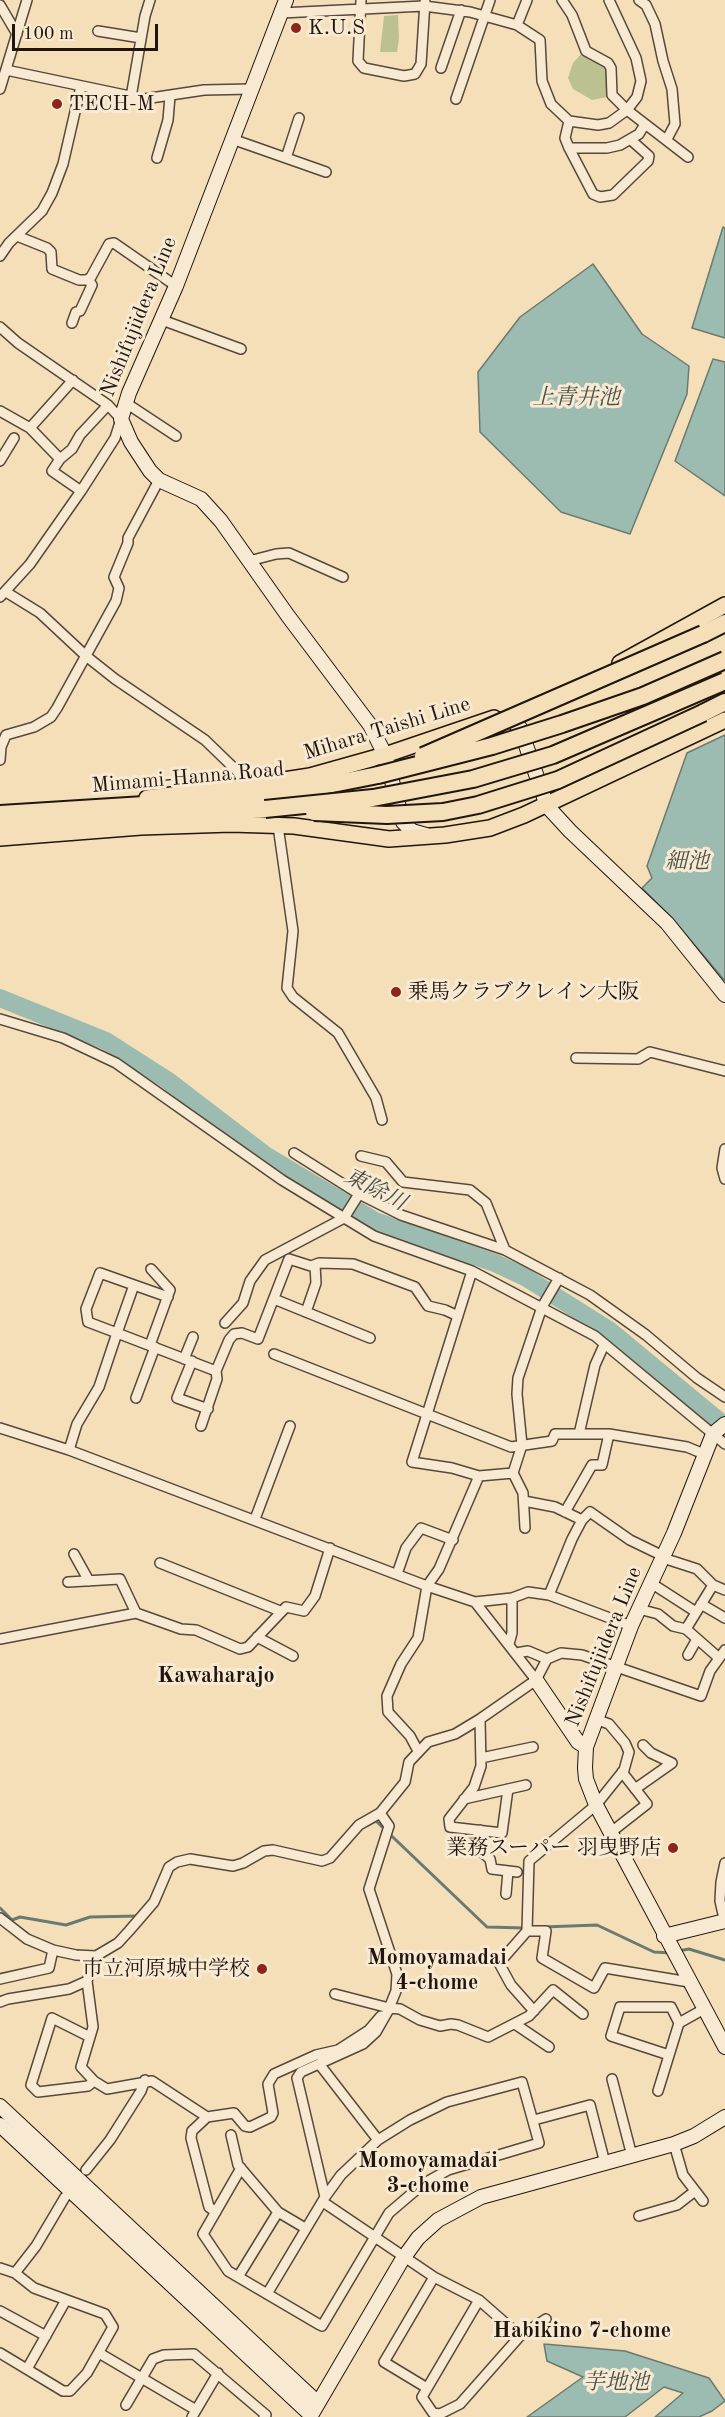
<!DOCTYPE html>
<html>
<head>
<meta charset="utf-8">
<style>
  body { margin:0 }
  #map { position:relative; width:725px; height:2417px; overflow:hidden; background:#f4dfb9; font-family:"Old Standard TT",serif }
  canvas { display:block }
  .scale { position:absolute; left:12px; top:24px; width:146px; height:27px; box-sizing:border-box; border:3px solid #21160f; border-top:0; padding-left:8px; font-size:18px; line-height:21px; white-space:nowrap; color:#21160f; -webkit-text-stroke:4px #f8ead2; paint-order:stroke }
</style>
</head>
<body>
<div id="map">
<canvas width="725" height="2417"></canvas>
<div class="scale">100 m</div>
</div>
<script>
const context = document.querySelector('canvas').getContext('2d');
context.lineJoin = 'round';
function fill(path, color) { context.fillStyle = color; context.fill(path, 'evenodd'); }
const poly = rows => new Path2D(rows.map(r => 'M' + r).join(''));
function strokePath(path, color, width, dash) { context.strokeStyle = color; context.lineWidth = width; context.lineCap = dash ? 'butt' : 'round'; context.setLineDash(dash || []); context.stroke(path); }
function write(font, color, halo, rows, align = 'center') {
  context.font = font + ' "Old Standard TT","Noto Serif JP",serif'; context.lineWidth = 6; context.setLineDash([]); context.textBaseline = 'middle'; context.strokeStyle = halo; context.fillStyle = color; for (const [text, x, y, turn = 0] of rows) {
    context.save(); context.translate(x, y); context.rotate((+turn || 0) * Math.PI / 180); context.textAlign = isNaN(turn) ? turn : align; if (halo) context.strokeText(text, 0, 0); context.fillText(text, 0, 0); context.restore();
  }
}
fill(poly([
  [398,15,399,38,397,52,380,52,384,16],
  [582,53,588,59,604,66,608,72,607,97,592,100,573,89,568,78,573,63]
]), '#bbc290');
const water = poly([
  [723,227,725,228,725,338,692,328,723,227],
  [593,264,642,334,689,366,687,394,630,534,561,512,480,432,478,372,520,317,593,264],
  [713,359,725,362,725,496,675,461,713,359],
  [725,735,725,981,672,918,642,888,652,878,647,866,687,753,725,735],
  [544,2344,625,2351,709,2378,725,2401,712,2411,699,2417,655,2417,683,2393,664,2387,625,2417,527,2417,583,2377,547,2361,544,2344]
]);
fill(water, '#9cbcb1');
strokePath(water, '#6b7a70', 1.5);
strokePath(poly([
  [368,1825,376,1821,487,1927,525,1928],
  [0,1908,12,1920,20,1917,66,1925,90,1917,138,1916],
  [543,1927,597,1925,654,1952,671,1953],
  [678,1951,689,1949,725,1960]
]), '#6b7a70', 3);
strokePath(poly([
  [0,998,106,1041,167,1080,265,1155,375,1221,495,1263,525,1277,609,1330,725,1426]
]), '#9cbcb1', 18);
const street = poly([
  [361,0,358,61,364,68,404,76,415,74,421,64,425,2],
  [562,0,572,15,586,51,608,63,611,68,612,95,627,110,688,157],
  [639,0,646,5,655,24,663,61,672,89,675,124,667,139],
  [0,5,17,34],
  [281,13,424,6,470,12,517,25,540,40,542,81,551,104,569,121,598,125,609,123,627,110,637,97,641,81,636,58,609,0],
  [517,25,527,0],
  [98,31,141,38],
  [441,68,461,10],
  [6,70,144,99,204,90,251,89],
  [0,89,27,0],
  [131,97,145,16,150,0],
  [456,99,490,0],
  [569,121,565,138,569,148,593,194,600,197,613,195,648,161,649,156,631,140],
  [232,139,326,172],
  [569,148,607,148,620,145,639,134,645,124],
  [157,158,168,120,170,96],
  [286,158,299,118],
  [17,236,47,248,51,252,52,269,79,280,87,280,91,277,109,244,114,243,176,286],
  [0,256,9,243,42,211,52,193,63,164,81,86],
  [162,320,241,349],
  [72,323,76,312,80,311,92,285,88,279],
  [0,327,18,343,108,405,121,419,115,438,81,491,30,564,0,597],
  [126,403,176,436],
  [0,411,30,428,60,459,72,449,80,435,108,405],
  [30,428,73,380],
  [60,459,52,471,81,491],
  [0,461,14,438],
  [249,561,276,554,289,553,343,577],
  [6,592,40,613,86,656,115,679,205,740,237,771,245,786],
  [0,760,1,747,6,735,34,727,51,717,57,708,116,601,119,588,114,577,128,543,128,538,159,480],
  [278,826,293,931,287,988,293,997,338,1033,376,1098,382,1120],
  [0,1019,63,1038,116,1063,282,1180,374,1236,472,1271],
  [576,1058,638,1059,650,1052,725,1071],
  [725,1149,722,1168,725,1179],
  [294,1153,359,1194,401,1215,505,1250,590,1295,646,1335,697,1378,725,1397],
  [361,1156,386,1162,403,1182,470,1190,486,1203,505,1250],
  [134,1285,117,1333,88,1322,86,1309,100,1273,168,1297],
  [274,1299,370,1338],
  [306,1312,316,1283,315,1265],
  [225,1323,243,1303,250,1281,265,1260,344,1218,359,1194],
  [150,1345,170,1290,151,1269],
  [274,1354,511,1447,552,1441,555,1434,609,1434,687,1447,704,1454],
  [184,1359,193,1337],
  [192,1361,177,1398,208,1409],
  [136,1398,155,1347],
  [201,1426,217,1379,216,1371],
  [0,1428,69,1450,427,1586,475,1602,512,1598,528,1592,549,1595,631,1626],
  [579,1434,595,1365,604,1345],
  [69,1450,77,1424,99,1387,117,1333,216,1371,229,1340,234,1334,242,1333,258,1339,289,1259,311,1266,319,1263,353,1264,415,1287,428,1306,445,1310,458,1316],
  [513,1473,523,1493,525,1528],
  [479,1476,452,1468,412,1462,472,1271,595,1336,725,1444],
  [524,1501,555,1507,582,1520],
  [565,1512,592,1465,602,1465,609,1434],
  [255,1519,290,1426],
  [74,1554,89,1581],
  [663,1558,697,1569,713,1585,686,1629],
  [160,1563,280,1611],
  [397,1574,406,1548,421,1528,453,1540],
  [68,1582,120,1579,136,1613],
  [651,1583,696,1612],
  [713,1585,725,1590],
  [549,1595,572,1539,582,1520,590,1512,630,1540,663,1556],
  [475,1602,536,1680],
  [701,1604,725,1618],
  [639,1609,658,1614,673,1626,686,1629,719,1658],
  [257,1637,293,1656],
  [0,1639,136,1613,181,1629,196,1630,240,1649,248,1647,286,1607,304,1611,315,1596,330,1548],
  [509,1644,512,1633,512,1598],
  [516,1653,528,1651,547,1659],
  [688,1655,697,1639],
  [480,1719,481,1766,474,1787,449,1819,450,1827,502,1833,508,1789],
  [418,1751,410,1736,388,1712,387,1696,401,1664,418,1638,427,1586,439,1569,479,1476,513,1473,522,1445,517,1394,518,1378,542,1307,559,1278],
  [481,1758,533,1747],
  [635,1789,672,1763,651,1753,643,1745],
  [464,1799,526,1785],
  [480,1830,478,1849,490,1859,492,1869,517,1872],
  [610,1833,647,1804,622,1772],
  [725,1863,721,1882,720,1901,725,1923],
  [506,1894,508,1871],
  [0,1918,27,1939,53,1950,76,1955,96,1956,118,1943,129,1931,154,1902,169,1867,177,1862,190,1859,233,1866,243,1863,264,1851,273,1850,322,1861,330,1858,359,1825,380,1813,405,1782,409,1762,428,1742,455,1734,480,1719,536,1680,547,1659,561,1653,582,1655,701,1696,710,1671,725,1650],
  [527,1931,546,1931,542,1958,594,1988,605,1968,689,1982],
  [96,1956,87,1981,93,2027,81,2067,94,2081,107,2089,152,2081,207,2117],
  [0,1979,49,1968,53,1950],
  [335,1994,389,2008,400,2009,420,2020,440,2026,451,2024,458,2025,488,2037,529,2016,553,1990,583,2014],
  [0,2002,8,1999,69,1989,87,1981],
  [534,2011,511,1985,499,1963,527,1931,529,1861,596,1805,624,1770,629,1752,625,1743,609,1724,595,1719],
  [515,2024,549,2047],
  [90,2037,52,2018,31,2085,38,2092,88,2086,94,2081],
  [669,2055,611,2036,620,2007,671,2007,679,2023],
  [320,2065,378,2140],
  [612,2079,632,2156],
  [658,2091,679,2023,704,2009],
  [534,2120,590,2105,605,2163],
  [231,2135,238,2165,278,2212,305,2228],
  [674,2144,683,2175,703,2201],
  [241,2168,203,2234,228,2271,320,2325,322,2326,389,2213,423,2184,448,2170,539,2143,522,2082,447,2102,410,2120,378,2140,341,2175,325,2197,267,2294],
  [86,2170,110,2140,141,2091,145,2080],
  [325,2197,297,2078,301,2072,363,2044,376,2032,388,2011,396,1991,397,1974,369,1889,389,1826,380,1813],
  [323,2202,434,2277,479,2300,520,2336],
  [216,2212,209,2207,191,2138,192,2131,207,2117,234,2113,245,2126,250,2127,271,2117,273,2113,268,2084,274,2074,316,2055,338,2050,369,2030,381,2016],
  [639,2216,677,2205,695,2191],
  [0,2268,15,2273,34,2288,105,2314,113,2327,87,2373,70,2391,63,2391,0,2353],
  [15,2273,36,2246,65,2197],
  [238,2277,278,2212],
  [479,2300,422,2397,433,2413,440,2414,460,2404,520,2336,546,2319],
  [0,2311,46,2336],
  [99,2353,196,2410],
  [27,2369,66,2300],
  [427,2388,384,2362,434,2277],
  [126,2405,153,2359,164,2355,194,2354,266,2415,264,2417],
  [192,2417,218,2373]
]);
const secondary = poly([
  [286,0,176,286,129,393,121,419,131,442,150,471,159,480,201,499,221,521,288,616,370,725,385,755,403,822,412,831,426,835],
  [499,719,512,721,520,728,547,806,570,831,667,923,725,995],
  [725,1424,713,1434,674,1533,631,1626,586,1747,585,1768,586,1779,596,1805,725,2047],
  [536,1680,578,1742,586,1747],
  [664,1936,725,1921],
  [0,2106,318,2403],
  [0,2125,311,2415],
  [310,2417,402,2260,418,2238,438,2220,481,2197,674,2144,694,2136,725,2117]
]);
const primary = poly([
  [620,663,725,605],
  [147,798,245,786,310,776,385,755,494,718],
  [0,838,141,827,231,824,294,826,389,839,445,835,490,828,524,815,725,720]
]);
const highway = poly([
  [703,634,725,623],
  [703,713,725,702],
  [0,814,176,803,297,791,378,775],
  [0,828,265,809]
]);
strokePath(street, '#56483a', 12);
strokePath(secondary, '#21160f', 16);
strokePath(primary, '#21160f', 18);
strokePath(highway, '#21160f', 20);
strokePath(street, '#f8ead2', 9);
strokePath(secondary, '#f8ead2', 14);
strokePath(primary, '#f4dfb9', 15);
strokePath(highway, '#f4dfb9', 16);
const highwayBridge = poly([
  [423,756,703,634],
  [378,775,492,746,562,724,643,696,725,660],
  [265,809,373,798,473,779,553,755,725,681],
  [314,812,387,815,443,812,478,805,558,780,703,713]
]);
strokePath(highwayBridge, '#21160f', 20, []);
strokePath(highwayBridge, '#f4dfb9', 16);
for (const [x, y, r, color] of [
  [296,28,6,"#8f2418"],
  [57,104,6,"#8f2418"],
  [396,992,6,"#8f2418"],
  [673,1848,6,"#8f2418"],
  [262,1969,6,"#8f2418"]
]) { const dot = new Path2D(); dot.arc(x, y, r, 0, 2 * Math.PI); context.fillStyle = color; context.fill(dot); strokePath(dot, '#f8ead2', 2); }
write('21px', '#21160f', '#f8ead2', [
  ["K.U.S",308,28],
  ["TECH-M",69,104],
  ["乗馬クラブクレイン大阪",408,992],
  ["業務スーパー 羽曳野店",661,1848,"right"],
  ["市立河原城中学校",250,1969,"right"]
], 'left');
write('21px', '#21160f', '#f8ead2', [
  ["Nishifujiidera Line",139,317,-68],
  ["Mihara Taishi Line",387,729,-17],
  ["Mimami-Hanna Road",188,778,-5],
  ["Nishifujiidera Line",604,1647,-68]
]);
write('italic 22px', '#4c5048', '#f8ead2', [
  ["上青井池",576,398],
  ["細池",687,862],
  ["東除川",375,1190,27],
  ["芋地池",616,2383]
]);
write('bold 22px', '#21160f', '#f8ead2', [
  ["Kawaharajo",216,1676],
  ["Momoyamadai",437,1958],
  ["4-chome",437,1983],
  ["Momoyamadai",428,2161],
  ["3-chome",428,2186],
  ["Habikino 7-chome",582,2331]
]);
</script>
</body>
</html>
